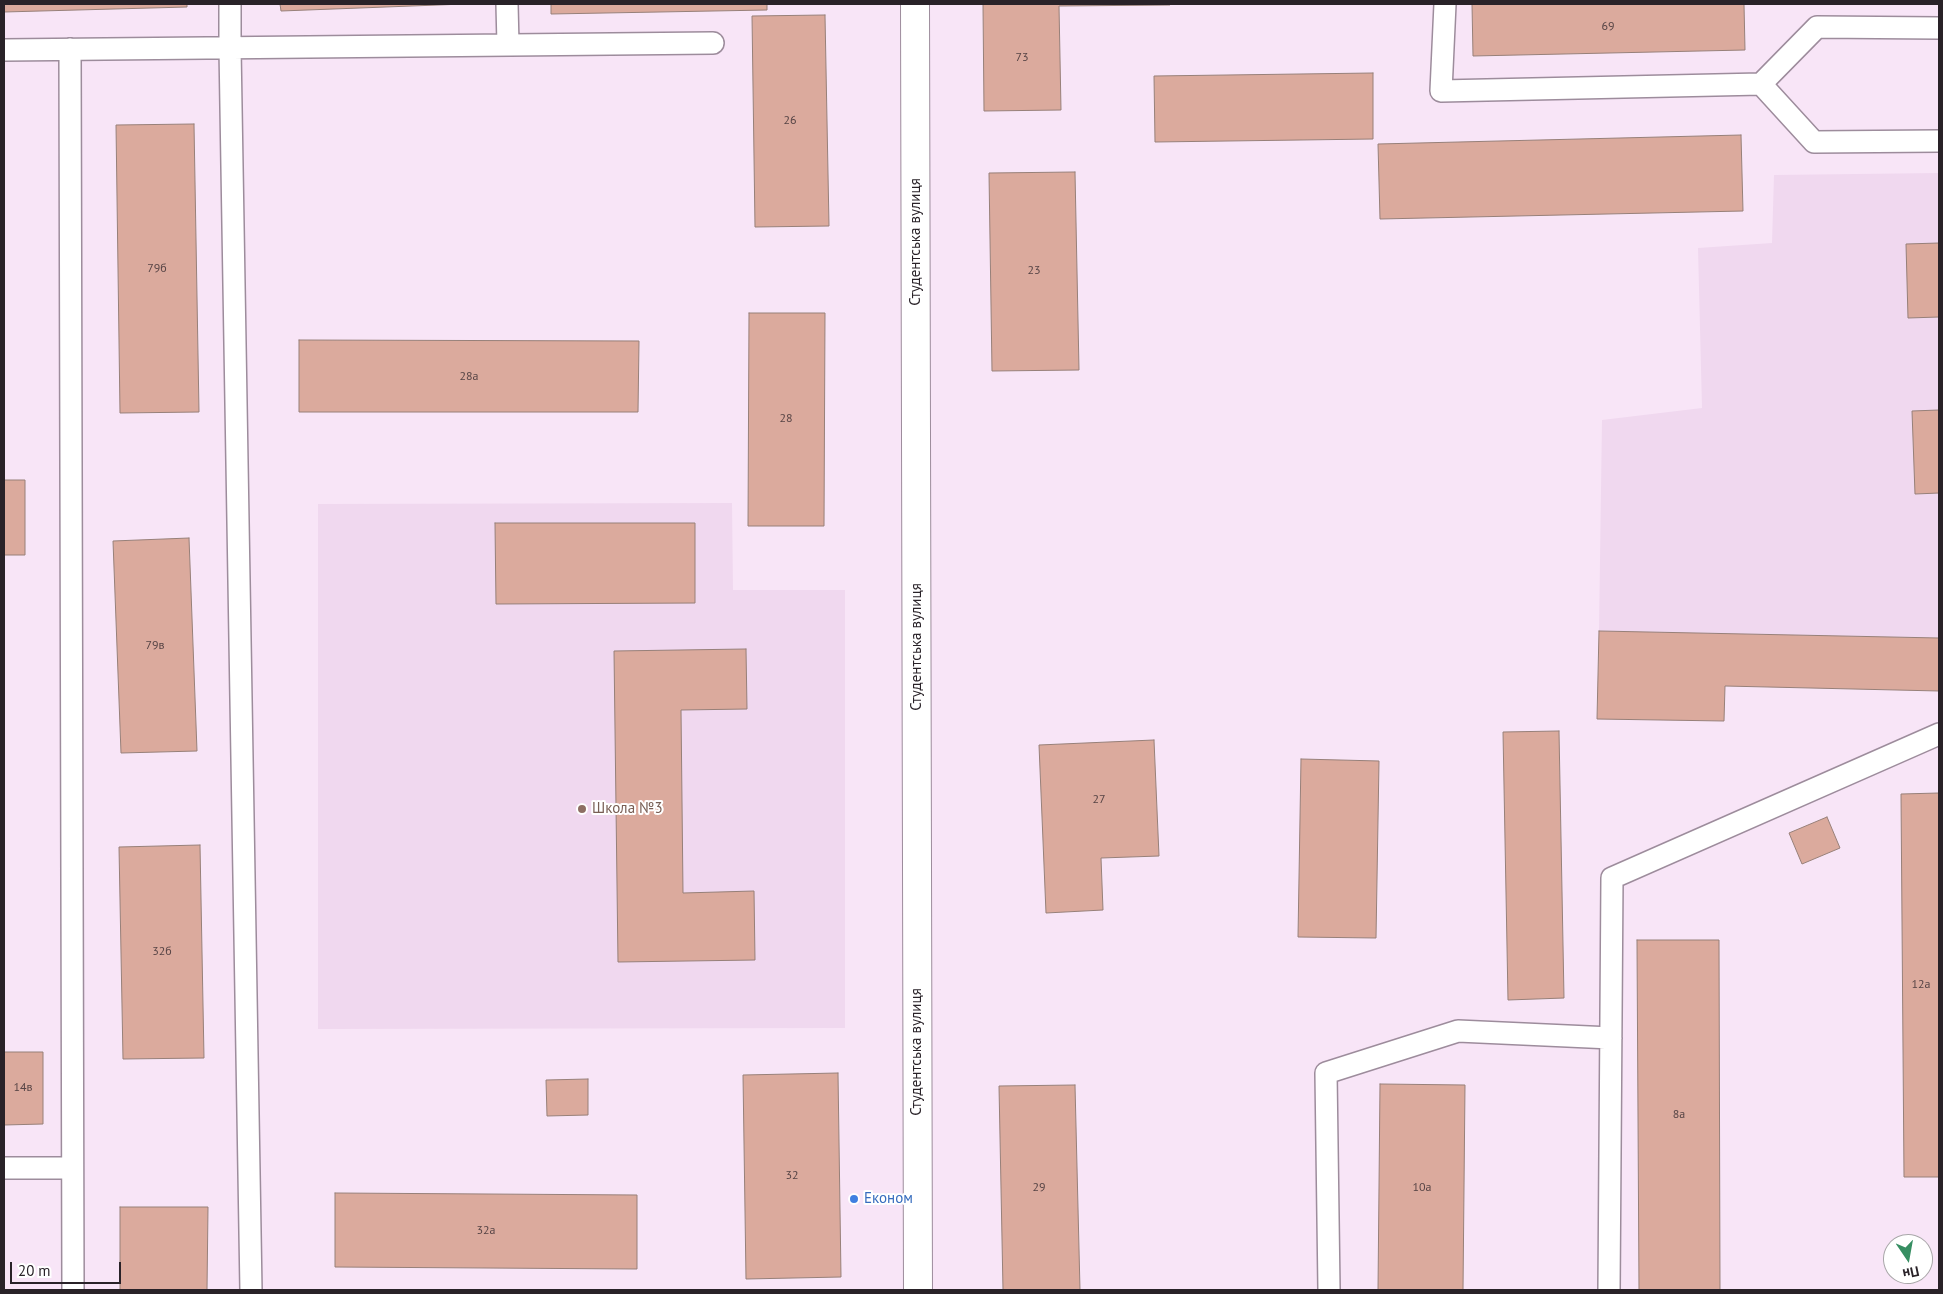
<!DOCTYPE html>
<html>
<head>
<meta charset="utf-8">
<style>
  body { margin:0 }
  #map { position:relative; width:1943px; height:1294px; overflow:hidden; background:#f8e5f7; font-family:"PT Sans",sans-serif }
  canvas { display:block }
  .frame { position:absolute; inset:0; border:5px solid #292228; pointer-events:none }
  .north { position:absolute; left:1883px; top:1234px; width:50px; height:50px; box-sizing:border-box; background:#fff; border:1px solid #a9a7a9; border-radius:50%; rotate:168deg; font-size:14px; font-weight:700; line-height:20px; text-align:center; color:#292228 }
  .north::after { content:''; display:block; margin:auto; width:18px; height:22px; background:#378e62; clip-path:polygon(50% 0,100% 100%,50% 72%,0 100%) }
  .scale { position:absolute; left:10px; top:1262px; width:111px; height:22px; box-sizing:border-box; border:2px solid #292228; border-top:0; padding-left:6px; font-size:15px; line-height:18px; white-space:nowrap; color:#292228; -webkit-text-stroke:4px #fff; paint-order:stroke }
</style>
</head>
<body>
<div id="map">
<canvas width="1943" height="1294"></canvas>
<div class="frame"></div>
<div class="north">Пн</div>
<div class="scale">20 m</div>
</div>
<script>
const context = document.querySelector('canvas').getContext('2d');
context.lineJoin = 'round';
function fill(path, color) { context.fillStyle = color; context.fill(path, 'evenodd'); }
const poly = rows => new Path2D(rows.map(r => 'M' + r).join(''));
function strokePath(path, color, width, dash) { context.strokeStyle = color; context.lineWidth = width; context.lineCap = dash ? 'butt' : 'round'; context.setLineDash(dash || []); context.stroke(path); }
function write(font, color, halo, rows, align = 'center') {
  context.font = font + ' "PT Sans",sans-serif'; context.lineWidth = 4; context.setLineDash([]); context.textBaseline = 'middle'; context.strokeStyle = halo; context.fillStyle = color; for (const [text, x, y, turn = 0] of rows) {
    context.save(); context.translate(x, y); context.rotate((+turn || 0) * Math.PI / 180); context.textAlign = isNaN(turn) ? turn : align; if (halo) context.strokeText(text, 0, 0); context.fillText(text, 0, 0); context.restore();
  }
}
fill(poly([
  [1939,173,1939,638,1599,631,1602,420,1702,408,1698,248,1772,243,1774,175],
  [732,503,733,590,845,590,845,1028,318,1029,318,504]
]), '#f0d8ef');
const building = poly([
  [4,4,187,4,187,7,4,12,4,4],
  [280,4,464,4,281,11,280,4],
  [551,4,767,4,767,10,551,14,551,4],
  [983,4,1170,4,1170,5,1059,6,1061,110,984,111,983,4],
  [1472,4,1744,4,1745,50,1473,56,1472,4],
  [825,15,829,226,755,227,752,16,825,15],
  [1373,73,1373,139,1155,142,1154,76,1373,73],
  [194,124,199,412,120,413,116,125,194,124],
  [1741,135,1743,211,1380,219,1378,144,1741,135],
  [1075,172,1079,370,992,371,989,173,1075,172],
  [1939,243,1939,317,1908,318,1906,244,1939,243],
  [749,313,825,313,824,526,748,526,749,313],
  [299,340,639,341,638,412,299,412,299,340],
  [1939,410,1939,493,1915,494,1912,411,1939,410],
  [4,480,25,480,25,555,4,555,4,480],
  [495,523,695,523,695,603,496,604,495,523],
  [189,538,197,751,121,753,113,541,189,538],
  [1599,631,1939,638,1939,691,1725,686,1724,721,1597,719,1599,631],
  [746,649,747,709,681,710,683,893,754,891,755,960,618,962,614,651,746,649],
  [1559,731,1564,998,1508,1000,1503,732,1559,731],
  [1154,740,1159,856,1101,858,1103,910,1046,913,1039,745,1154,740],
  [1301,759,1379,761,1376,938,1298,937,1301,759],
  [1939,793,1939,1177,1904,1177,1901,794,1939,793],
  [1827,817,1840,848,1802,864,1789,833,1827,817],
  [200,845,204,1058,123,1059,119,847,200,845],
  [1637,940,1719,940,1720,1290,1639,1290,1637,940],
  [4,1052,43,1052,43,1124,4,1125,4,1052],
  [838,1073,841,1277,746,1279,743,1075,838,1073],
  [588,1079,588,1115,547,1116,546,1080,588,1079],
  [1380,1084,1465,1085,1463,1290,1378,1290,1380,1084],
  [1075,1085,1080,1290,1003,1290,999,1086,1075,1085],
  [335,1193,637,1195,637,1269,335,1267,335,1193],
  [120,1207,208,1207,207,1290,120,1290,120,1207]
]);
fill(building, '#dbaa9d');
strokePath(building, '#978079', 1);
const lane = poly([
  [230,4,230,48,251,1290],
  [507,4,508,45],
  [1445,4,1441,91,1761,84,1814,142,1939,141],
  [70,49,73,1290],
  [4,50,713,43],
  [1761,84,1817,27,1939,28],
  [4,1168,72,1168],
  [1329,1290,1326,1073,1458,1031,1611,1038],
  [1609,1290,1612,878,1939,734]
]);
const street = poly([
  [915,4,918,1290]
]);
strokePath(lane, '#9d8c9c', 24);
strokePath(street, '#9d8c9c', 30);
strokePath(lane, '#fff', 21);
strokePath(street, '#fff', 28);
for (const [x, y, r, color] of [
  [582,809,5,"#8d6e63"],
  [854,1199,5,"#3f7fe0"]
]) { const dot = new Path2D(); dot.arc(x, y, r, 0, 2 * Math.PI); context.fillStyle = color; context.fill(dot); strokePath(dot, '#fff', 2); }
write('12px', '#564445', null, [
  ["69",1608,27],
  ["73",1022,58],
  ["26",790,121],
  ["79б",157,269],
  ["23",1034,271],
  ["28а",469,377],
  ["28",786,419],
  ["79в",155,646],
  ["27",1099,800],
  ["32б",162,952],
  ["12а",1921,985],
  ["14в",23,1088],
  ["8а",1679,1115],
  ["32",792,1176],
  ["29",1039,1188],
  ["10а",1422,1188],
  ["32а",486,1231]
]);
write('15px', '#292228', '#fff', [
  ["Студентська вулиця",916,242,-90],
  ["Студентська вулиця",917,647,-90],
  ["Студентська вулиця",917,1052,-90]
]);
write('15px', '#785e54', '#fff', [
  ["Школа №3",592,809]
], 'left');
write('15px', '#366cbe', '#fff', [
  ["Економ",864,1199]
], 'left');
</script>
</body>
</html>
